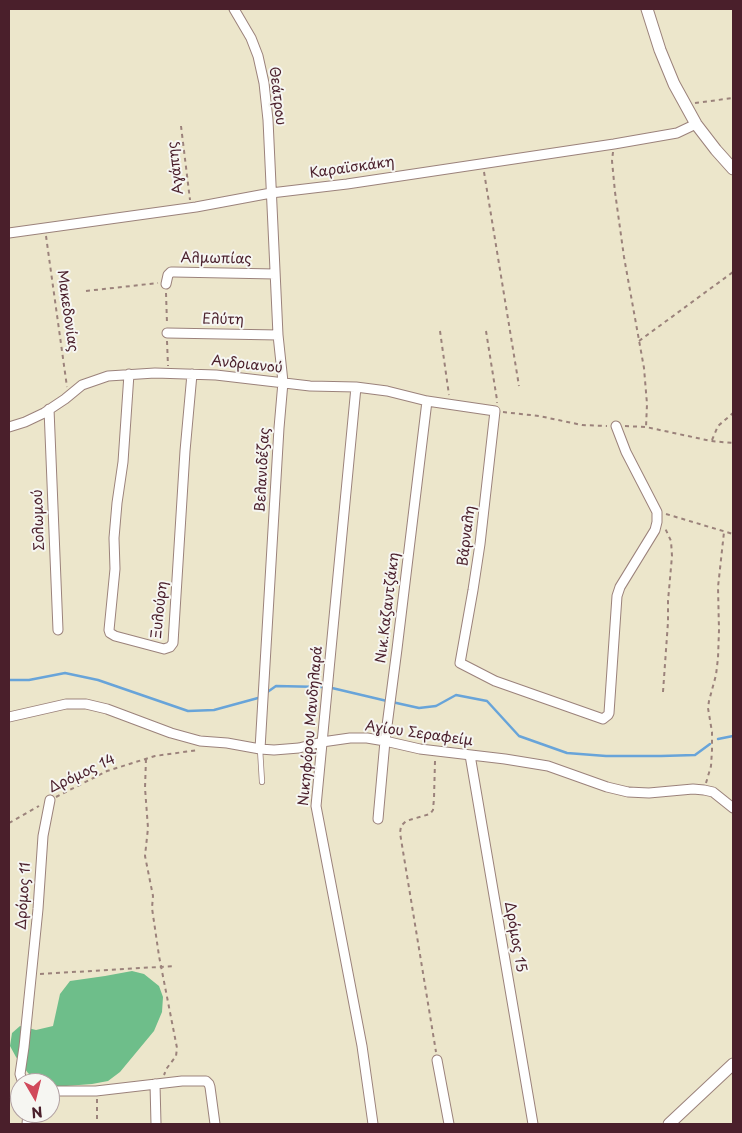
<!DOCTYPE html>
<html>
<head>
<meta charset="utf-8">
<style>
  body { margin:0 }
  #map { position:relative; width:742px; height:1133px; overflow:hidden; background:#ece6cb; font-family:"Playpen Sans",sans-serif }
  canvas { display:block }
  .frame { position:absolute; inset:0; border:10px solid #4a1f2b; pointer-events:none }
  .north { position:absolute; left:10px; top:1073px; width:50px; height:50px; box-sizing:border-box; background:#f6f6f2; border:1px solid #b1a0a2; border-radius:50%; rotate:172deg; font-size:14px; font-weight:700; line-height:20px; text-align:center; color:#4a1f2b }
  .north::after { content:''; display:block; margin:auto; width:18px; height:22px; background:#d1495b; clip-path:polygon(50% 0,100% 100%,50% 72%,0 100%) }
</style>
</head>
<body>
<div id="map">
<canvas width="742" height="1133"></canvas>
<div class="frame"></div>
<div class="north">N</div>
</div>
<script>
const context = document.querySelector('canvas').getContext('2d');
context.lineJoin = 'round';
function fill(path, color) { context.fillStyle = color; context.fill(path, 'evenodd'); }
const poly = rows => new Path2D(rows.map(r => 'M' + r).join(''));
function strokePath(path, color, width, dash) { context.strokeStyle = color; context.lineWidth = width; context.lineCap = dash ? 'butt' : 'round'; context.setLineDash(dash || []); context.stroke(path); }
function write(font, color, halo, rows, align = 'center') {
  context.font = font + ' "Playpen Sans",sans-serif'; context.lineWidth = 4; context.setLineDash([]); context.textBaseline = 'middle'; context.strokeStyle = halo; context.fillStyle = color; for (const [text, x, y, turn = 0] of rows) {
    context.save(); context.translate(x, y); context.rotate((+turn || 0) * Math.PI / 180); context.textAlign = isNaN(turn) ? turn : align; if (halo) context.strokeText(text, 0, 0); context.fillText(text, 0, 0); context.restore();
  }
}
fill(poly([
  [132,971,144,974,159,986,163,997,162,1012,154,1031,120,1072,108,1081,92,1084,66,1086,50,1086,50,1083,39,1083,28,1073,16,1057,10,1046,12,1033,20,1026,36,1030,53,1026,60,994,70,981,105,976]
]), '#6ebe8a');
strokePath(poly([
  [9,680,29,680,65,673,98,680,188,711,214,710,258,698],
  [332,688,387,701],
  [266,693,276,686,322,687],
  [392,702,419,708,436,706,456,695,487,701,519,736,567,753,606,756,661,756,695,755,710,744],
  [718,739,733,736]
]), '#68a4d9', 2.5);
const service = poly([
  [260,749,262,782]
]);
const minor = poly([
  [234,9,251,38,258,56,264,83,268,120,278,335,283,382,279,428,260,749],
  [9,233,196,207,271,193,347,184,614,144,677,133,696,124],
  [166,284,168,275,171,272,174,272,275,274],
  [167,333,278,335],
  [129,374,123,462,117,503,114,538,115,569,109,630,110,633,115,636,164,649,170,647,173,643,185,451,192,374],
  [356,387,316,806,362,1046,373,1124],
  [49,409,58,630],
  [9,427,25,422,44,413,65,399,82,385,108,376,155,373,216,375,310,386,356,387,387,391,427,401,495,411,480,544,473,590,460,663,495,681,603,719,608,715,609,713,617,596,620,587,655,530,657,522,657,512,626,452,616,426],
  [9,717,66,704,86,704,107,709,171,733,200,741,227,743,260,749,274,750,299,748,322,742,350,738,367,738,385,741,420,749,505,759,548,766,607,787,628,792,649,793,693,789,704,790,713,792,733,808],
  [470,755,533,1124],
  [378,819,385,741,397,649,427,401],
  [437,1060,449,1124],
  [23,1083,20,1074,24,1047,38,909,43,836,50,800],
  [155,1084,156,1124],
  [50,1091,96,1091,182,1081,206,1081,209,1084,210,1087,215,1124],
  [27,1124,28,1113]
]);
const tertiary = poly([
  [647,9,660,50,674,84,696,124,716,150,733,169],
  [669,1124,733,1064]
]);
strokePath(service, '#9b827b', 6);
strokePath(minor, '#9b827b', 11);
strokePath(tertiary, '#9b827b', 13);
strokePath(poly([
  [695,103,733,98],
  [181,126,190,200],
  [613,152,612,161,615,192,624,257,644,368,647,404,646,427],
  [484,172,519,386],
  [46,236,67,387],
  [86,291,158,283],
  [166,293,167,323],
  [440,331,449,395],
  [486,331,497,400,497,403],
  [167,341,168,366],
  [639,341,733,272],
  [503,412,539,416,582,425,607,426],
  [625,426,646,427,711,441,733,443],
  [712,440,718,426,733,413],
  [666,514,733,534],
  [663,692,668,622,668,601,672,556,671,541,665,528],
  [146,759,145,788,148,828,145,856,153,896,152,908,159,956,177,1048,176,1056,167,1068,164,1075],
  [435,761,434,798,433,810,430,814,406,821,401,826,400,833,436,1052],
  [706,783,711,766,712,750,712,732,708,708,709,701,716,675,718,658,719,630,718,587,724,532],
  [56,797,107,771,155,756,198,750],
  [9,823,39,806],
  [40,974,175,966],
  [97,1099,97,1124]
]), '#9b827b', 2, [4, 4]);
strokePath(service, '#fff', 4.5);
strokePath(minor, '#fff', 9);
strokePath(tertiary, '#fff', 11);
write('14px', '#4a1f2b', '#f6f6f2', [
  ["Θεάτρου",277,96,83],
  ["Αγάπης",176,168,-97],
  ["Καραϊσκάκη",352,168,-8],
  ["Αλμωπίας",216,259,1],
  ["Μακεδονίας",67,311,82],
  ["Ελύτη",223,320,1],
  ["Ανδριανού",247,365,6],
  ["Βελανιδέζας",263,470,-87],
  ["Σολωμού",39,520,-92],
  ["Βάρναλη",467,536,-83],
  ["Νικ.Καζαντζάκη",388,608,-83],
  ["Ξυλούρη",160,610,-84],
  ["Νικηφόρου Μανδηλαρά",311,726,-85],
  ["Αγίου Σεραφείμ",419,734,8],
  ["Δρόμος 14",82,774,-25],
  ["Δρόμος 11",24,896,-86],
  ["Δρόμος 15",515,937,80]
]);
</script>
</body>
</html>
